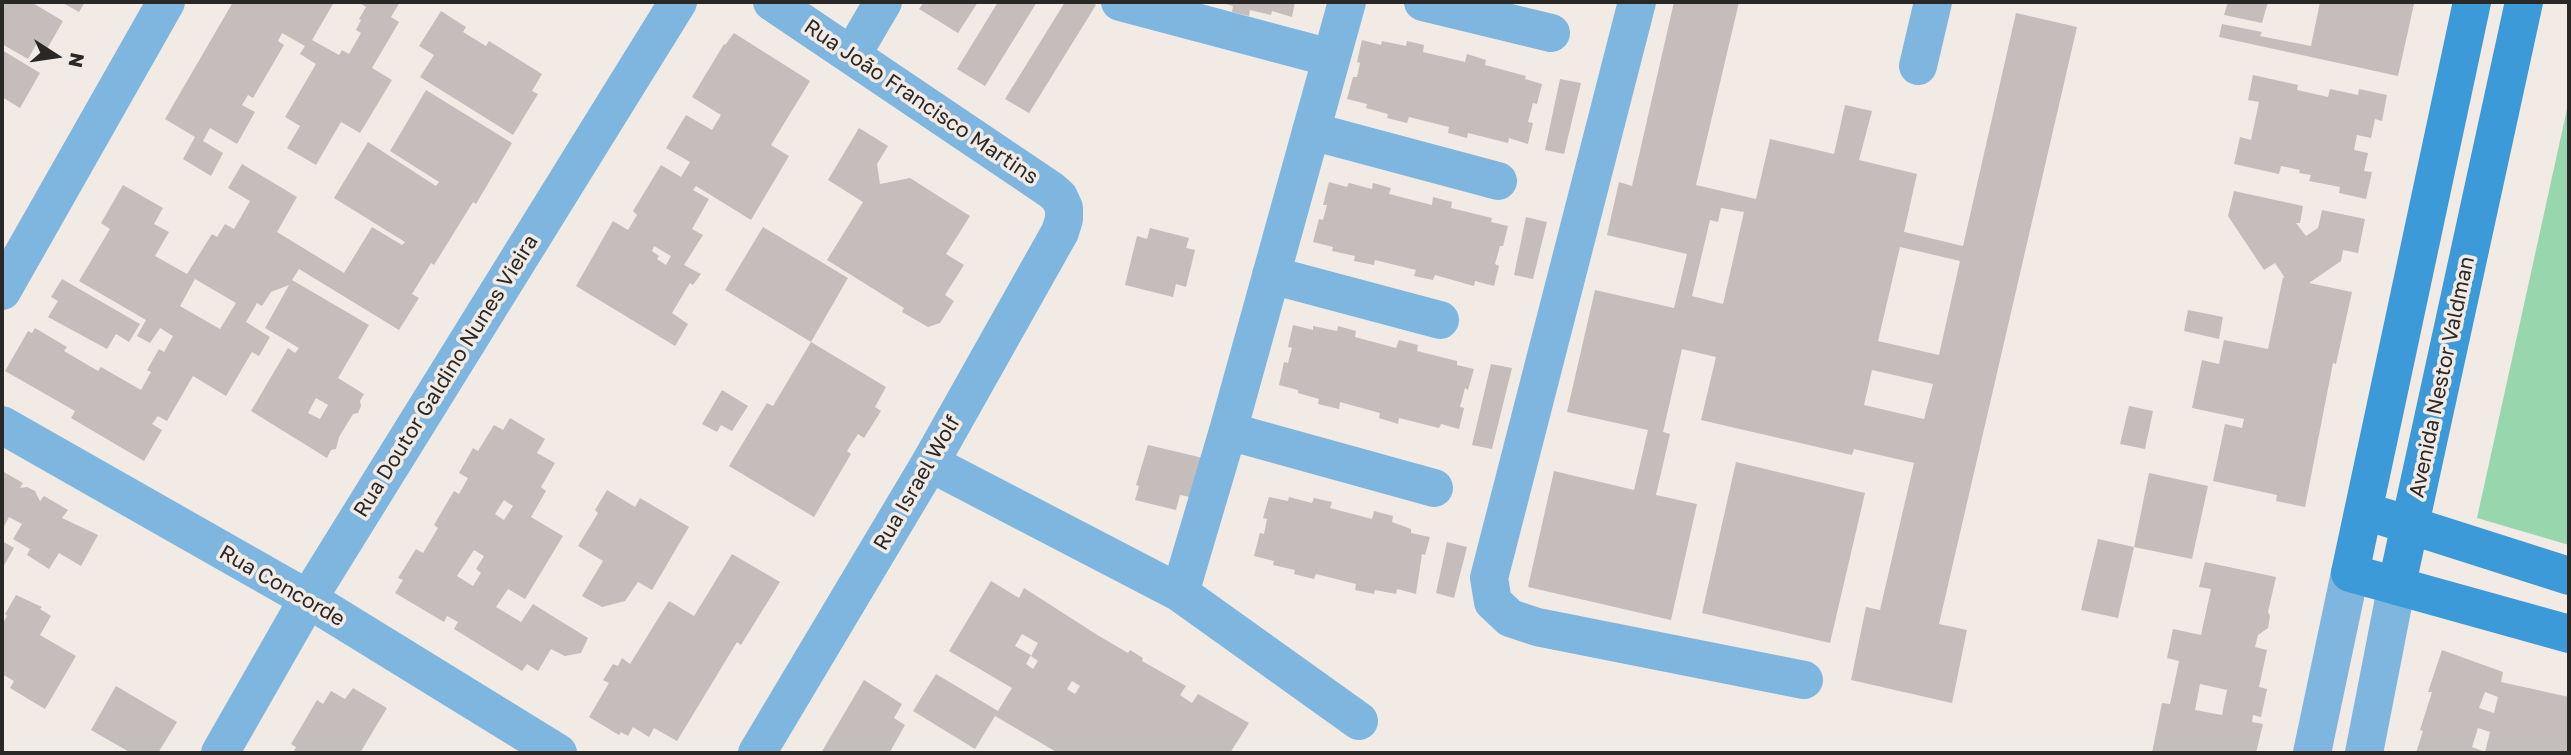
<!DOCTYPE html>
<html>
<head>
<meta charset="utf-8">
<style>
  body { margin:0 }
  #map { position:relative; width:2571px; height:755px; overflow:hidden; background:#f1eae5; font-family:"Golos Text",sans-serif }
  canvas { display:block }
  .frame { position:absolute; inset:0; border:4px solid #2a2826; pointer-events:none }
  .north { position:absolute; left:21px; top:21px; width:70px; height:70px; -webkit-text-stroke:5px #f1eae5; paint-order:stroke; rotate:102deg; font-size:19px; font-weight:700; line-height:28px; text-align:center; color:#2a2826 }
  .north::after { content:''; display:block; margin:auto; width:24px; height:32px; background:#2a2826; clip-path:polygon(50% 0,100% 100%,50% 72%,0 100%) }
</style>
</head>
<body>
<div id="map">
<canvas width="2571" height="755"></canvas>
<div class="frame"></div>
<div class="north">N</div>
</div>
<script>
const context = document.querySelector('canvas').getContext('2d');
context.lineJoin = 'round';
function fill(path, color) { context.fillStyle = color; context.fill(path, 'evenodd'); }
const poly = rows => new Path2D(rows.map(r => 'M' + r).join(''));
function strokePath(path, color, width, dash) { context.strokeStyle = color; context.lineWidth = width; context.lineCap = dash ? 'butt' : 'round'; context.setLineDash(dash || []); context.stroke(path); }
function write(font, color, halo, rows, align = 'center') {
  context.font = font + ' "Golos Text",sans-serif'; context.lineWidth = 7; context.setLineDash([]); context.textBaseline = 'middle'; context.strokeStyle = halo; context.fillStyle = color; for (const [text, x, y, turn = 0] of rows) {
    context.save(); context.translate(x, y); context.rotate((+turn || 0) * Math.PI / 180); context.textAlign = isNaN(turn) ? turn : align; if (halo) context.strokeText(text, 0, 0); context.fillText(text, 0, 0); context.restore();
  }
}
fill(poly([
  [2569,100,2569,545,2477,518]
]), '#98d7ad');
fill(poly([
  [2,2,31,2,63,21,47,49,37,43,28,59,2,44],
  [61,2,85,2,79,12],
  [233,2,330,2,333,4,312,40,339,55,342,50,349,54,361,33,356,30,361,20,359,19,366,7,358,2,400,2,391,17,399,22,372,68,392,80,360,133,341,122,316,165,287,148,300,126,285,117,316,64,300,54,305,46,282,33,278,41,284,45,253,98,248,95,242,105,255,112,237,144,210,128,203,141,223,153,211,176,183,159,195,137,165,119],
  [924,2,978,2,958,33,919,9],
  [998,2,1037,2,985,86,957,69],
  [1065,2,1092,2,1096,5,1029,113,1005,99],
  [1218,2,1295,2,1292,17,1272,11,1271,15,1250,10,1249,16,1232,12,1233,6],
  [1674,2,1739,2,1696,185,1756,199,1770,139,1834,154,1845,105,1872,111,1859,160,1917,174,1904,232,1963,246,2016,13,2077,27,1939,624,1967,630,1952,703,1851,680,1866,607,1880,610,1914,463,1854,449,1852,455,1701,420,1716,357,1682,349,1663,432,1670,434,1656,495,1697,504,1671,620,1528,587,1554,471,1634,490,1648,430,1567,412,1595,290,1674,308,1687,254,1607,235,1619,182,1632,186],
  [1721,208,1744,212,1723,304,1692,296,1710,220,1718,222],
  [1900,247,1960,261,1939,355,1878,341],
  [1872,370,1933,384,1924,419,1864,405],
  [2228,2,2268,2,2262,23,2224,15],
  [2320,2,2403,2,2414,4,2398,76,2219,37,2222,24,2262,32,2260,36,2311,46],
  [441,11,466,27,463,32,486,46,489,41,542,74,532,91,538,94,513,135,420,77,434,55,419,46],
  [734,33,810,81,771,145,789,156,751,220,696,186,693,190,709,199,692,229,703,235,684,265,701,274,693,285,690,283,672,313,688,324,675,346,576,286,613,221,628,230,637,215,633,211,661,165,681,177,690,162,666,148,686,115,712,130,721,115,692,97,724,44,725,45],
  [654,246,671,256,666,265,657,259,659,256,652,251],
  [1362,40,1381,45,1382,41,1406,46,1407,41,1424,45,1423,52,1465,62,1467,54,1486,60,1485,65,1526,76,1525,79,1542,84,1537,104,1533,103,1528,122,1533,123,1528,144,1509,138,1508,143,1468,133,1467,138,1448,133,1449,127,1409,117,1407,123,1387,118,1388,114,1366,108,1367,104,1347,99,1353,77,1357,77,1360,63,1357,62],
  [2,50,40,73,20,108,2,97],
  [2253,75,2298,85,2297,90,2328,97,2330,89,2358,95,2359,89,2387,95,2382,121,2375,119,2371,138,2357,135,2354,150,2368,153,2364,171,2372,172,2366,199,2339,193,2340,187,2309,181,2311,175,2299,173,2300,170,2281,166,2279,174,2234,164,2240,137,2251,140,2259,102,2248,100],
  [1560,79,1581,83,1564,154,1545,150],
  [426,90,512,143,476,204,473,202,434,265,431,263,412,294,419,298,399,330,299,269,292,280,369,325,338,378,364,394,360,401,361,406,358,413,353,414,339,437,336,449,331,450,327,458,251,411,288,348,295,353,299,348,265,328,289,285,271,292,262,306,257,303,246,322,270,337,259,356,252,352,226,396,193,376,167,421,158,416,152,424,162,430,144,461,71,418,75,411,5,371,28,331,32,333,35,328,67,347,64,351,98,371,101,367,141,390,151,372,147,370,159,349,164,352,173,336,160,328,150,343,137,336,146,320,79,281,110,229,101,223,123,185,163,208,154,224,169,232,155,256,187,274,212,234,217,237,225,224,234,229,250,201,228,188,242,164,297,197,277,232,344,273,372,227,402,245,405,242,334,198,368,142,436,186,439,182,390,151],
  [195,279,236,303,220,329,180,306],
  [316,398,328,405,320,419,308,413],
  [859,128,888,146,877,164,880,184,910,178,970,216,946,254,964,265,945,295,954,301,940,323,928,327,902,312,904,308,827,260,863,202,828,180],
  [1329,182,1347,187,1349,183,1372,189,1373,183,1391,188,1389,194,1432,205,1433,197,1452,202,1451,208,1492,218,1491,222,1508,226,1503,246,1500,246,1495,264,1499,266,1494,286,1475,281,1474,286,1435,275,1433,280,1414,276,1416,270,1375,260,1374,265,1354,261,1355,256,1332,251,1333,247,1313,242,1319,219,1323,220,1327,205,1323,205],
  [2234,191,2303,206,2300,223,2296,223,2306,236,2318,228,2322,210,2365,219,2358,253,2343,250,2341,261,2309,283,2352,292,2336,364,2333,363,2305,507,2276,501,2277,495,2213,481,2225,424,2242,428,2244,419,2192,408,2202,360,2219,364,2224,340,2268,349,2283,277,2285,278,2275,263,2264,270,2228,216],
  [1526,217,1547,222,1533,279,1514,275],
  [763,227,848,278,811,342,725,290],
  [1150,228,1189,238,1186,248,1195,250,1186,287,1176,284,1173,297,1125,285,1137,236,1147,239],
  [62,279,140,324,129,342,116,334,107,349,48,317,58,301,51,297],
  [2188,310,2223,317,2219,339,2184,331],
  [1293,325,1313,330,1313,326,1337,331,1338,326,1356,331,1355,337,1396,348,1399,340,1418,345,1417,351,1457,361,1457,365,1474,369,1468,390,1465,388,1460,407,1464,408,1459,429,1441,424,1439,428,1399,418,1398,424,1379,418,1380,413,1340,402,1339,409,1318,404,1319,399,1298,393,1298,390,1279,385,1284,362,1288,363,1292,348,1288,347],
  [811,342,886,387,875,407,881,411,864,438,858,434,847,451,851,454,814,517,729,466,767,403,773,406],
  [1491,364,1512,368,1492,449,1472,445],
  [722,390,748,406,732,431,721,425,717,432,702,424],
  [2129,406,2153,411,2145,449,2120,444],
  [510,418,545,439,537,453,555,463,541,487,546,491,531,517,563,536,525,599,508,589,496,607,521,622,533,604,588,638,581,653,565,656,551,649,538,671,527,664,522,671,454,629,458,622,447,616,444,622,395,593,403,580,398,578,416,549,423,553,438,528,434,525,445,506,454,491,459,494,468,478,459,473,473,448,478,451,494,425,503,430],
  [504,500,513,506,504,520,495,514],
  [474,550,484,556,476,569,481,573,473,586,457,576],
  [1148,445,1203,458,1195,498,1180,495,1176,510,1135,500,1139,486,1136,485],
  [1736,462,1865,493,1830,643,1702,613],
  [2,471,23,483,20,488,27,487,35,491,40,501,44,496,68,510,62,518,98,535,81,566,59,553,49,569,27,555,30,549,13,539,22,524,9,517,2,530],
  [2149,473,2208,486,2192,559,2134,547],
  [607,490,635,507,640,498,689,527,652,590,638,582,625,601,602,607,582,596,603,561,578,546,598,513,595,510],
  [1269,497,1288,501,1289,497,1312,503,1314,498,1332,502,1330,508,1372,519,1374,511,1393,516,1392,522,1411,529,1411,533,1430,537,1425,555,1422,554,1416,594,1397,589,1396,594,1375,590,1374,594,1355,590,1356,584,1316,574,1314,579,1294,574,1295,570,1273,565,1274,561,1254,556,1260,533,1264,534,1267,519,1263,518],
  [2098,539,2134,547,2118,618,2081,610],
  [2,541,14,548,2,569],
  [1447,542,1467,547,1454,598,1436,593],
  [732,554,780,582,741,645,737,642,677,741,654,728,649,737,633,727,628,736,621,732,619,735,589,717,609,683,603,680,613,664,618,666,622,658,630,664,669,601,694,616],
  [2205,562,2276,577,2268,612,2270,616,2268,628,2258,635,2255,647,2267,650,2259,687,2267,689,2261,717,2253,715,2252,722,2263,724,2256,753,2152,753,2162,703,2170,704,2179,661,2167,658,2173,629,2201,635,2211,589,2199,587],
  [2200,684,2227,690,2222,715,2195,710],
  [991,581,1019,598,1024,588,1099,636,1128,653,1130,650,1143,658,1142,661,1186,686,1180,695,1192,703,1198,694,1249,723,1230,753,1058,753,995,716,975,749,913,711,936,674,998,711,1012,688,949,651],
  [1022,634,1038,643,1031,656,1038,661,1033,669,1026,664,1031,655,1015,646],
  [1072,681,1080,686,1075,694,1067,689],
  [16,595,42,607,40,609,51,616,40,635,76,656,45,709,10,688,14,681,2,674,2,625,7,616,5,614],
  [2442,650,2503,672,2501,682,2569,697,2569,753,2561,751,2560,753,2416,753,2423,731,2420,730,2432,692,2428,692],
  [2485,692,2498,697,2494,713,2479,708],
  [2478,728,2490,732,2485,752,2472,747],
  [864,680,902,704,894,718,905,725,890,752,821,753],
  [116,686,177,722,158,753,131,753,91,730],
  [353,688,387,708,360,753,293,753,296,747,291,744,317,700,323,704,331,691,345,699]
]), '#c5bdbb');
strokePath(poly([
  [1120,2,1331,58],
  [1423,2,1551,33],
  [1637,2,1489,578,1493,602,1510,618,1537,627,1804,680],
  [852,55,883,2],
  [1918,66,1933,2],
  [1311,131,1498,181],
  [1271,275,1440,320],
  [2,291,166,2],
  [2,425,308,599,558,753],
  [1228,431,1434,488],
  [930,463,1180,593,1359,721],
  [1180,593,1228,431,1347,2],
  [220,753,308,599,678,2],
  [757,753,930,463,1060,232,1064,219,1064,208,1059,197,1051,190,772,2],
  [2312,753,2350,573],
  [2364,753,2397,584]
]), '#7eb6e0', 38);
strokePath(poly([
  [2472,2,2350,573,2569,634],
  [2384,517,2569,576],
  [2397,584,2524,2]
]), '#3b9ad7', 38);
write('21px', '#2a2826', '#f1eae5', [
  ["Rua João Francisco Martins",921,102,34],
  ["Rua Doutor Galdino Nunes Vieira",446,376,-58],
  ["Avenida Nestor Valdman",2442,377,-78],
  ["Rua Israel Wolf",917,483,-60],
  ["Rua Concorde",282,586,30]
]);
</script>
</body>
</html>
